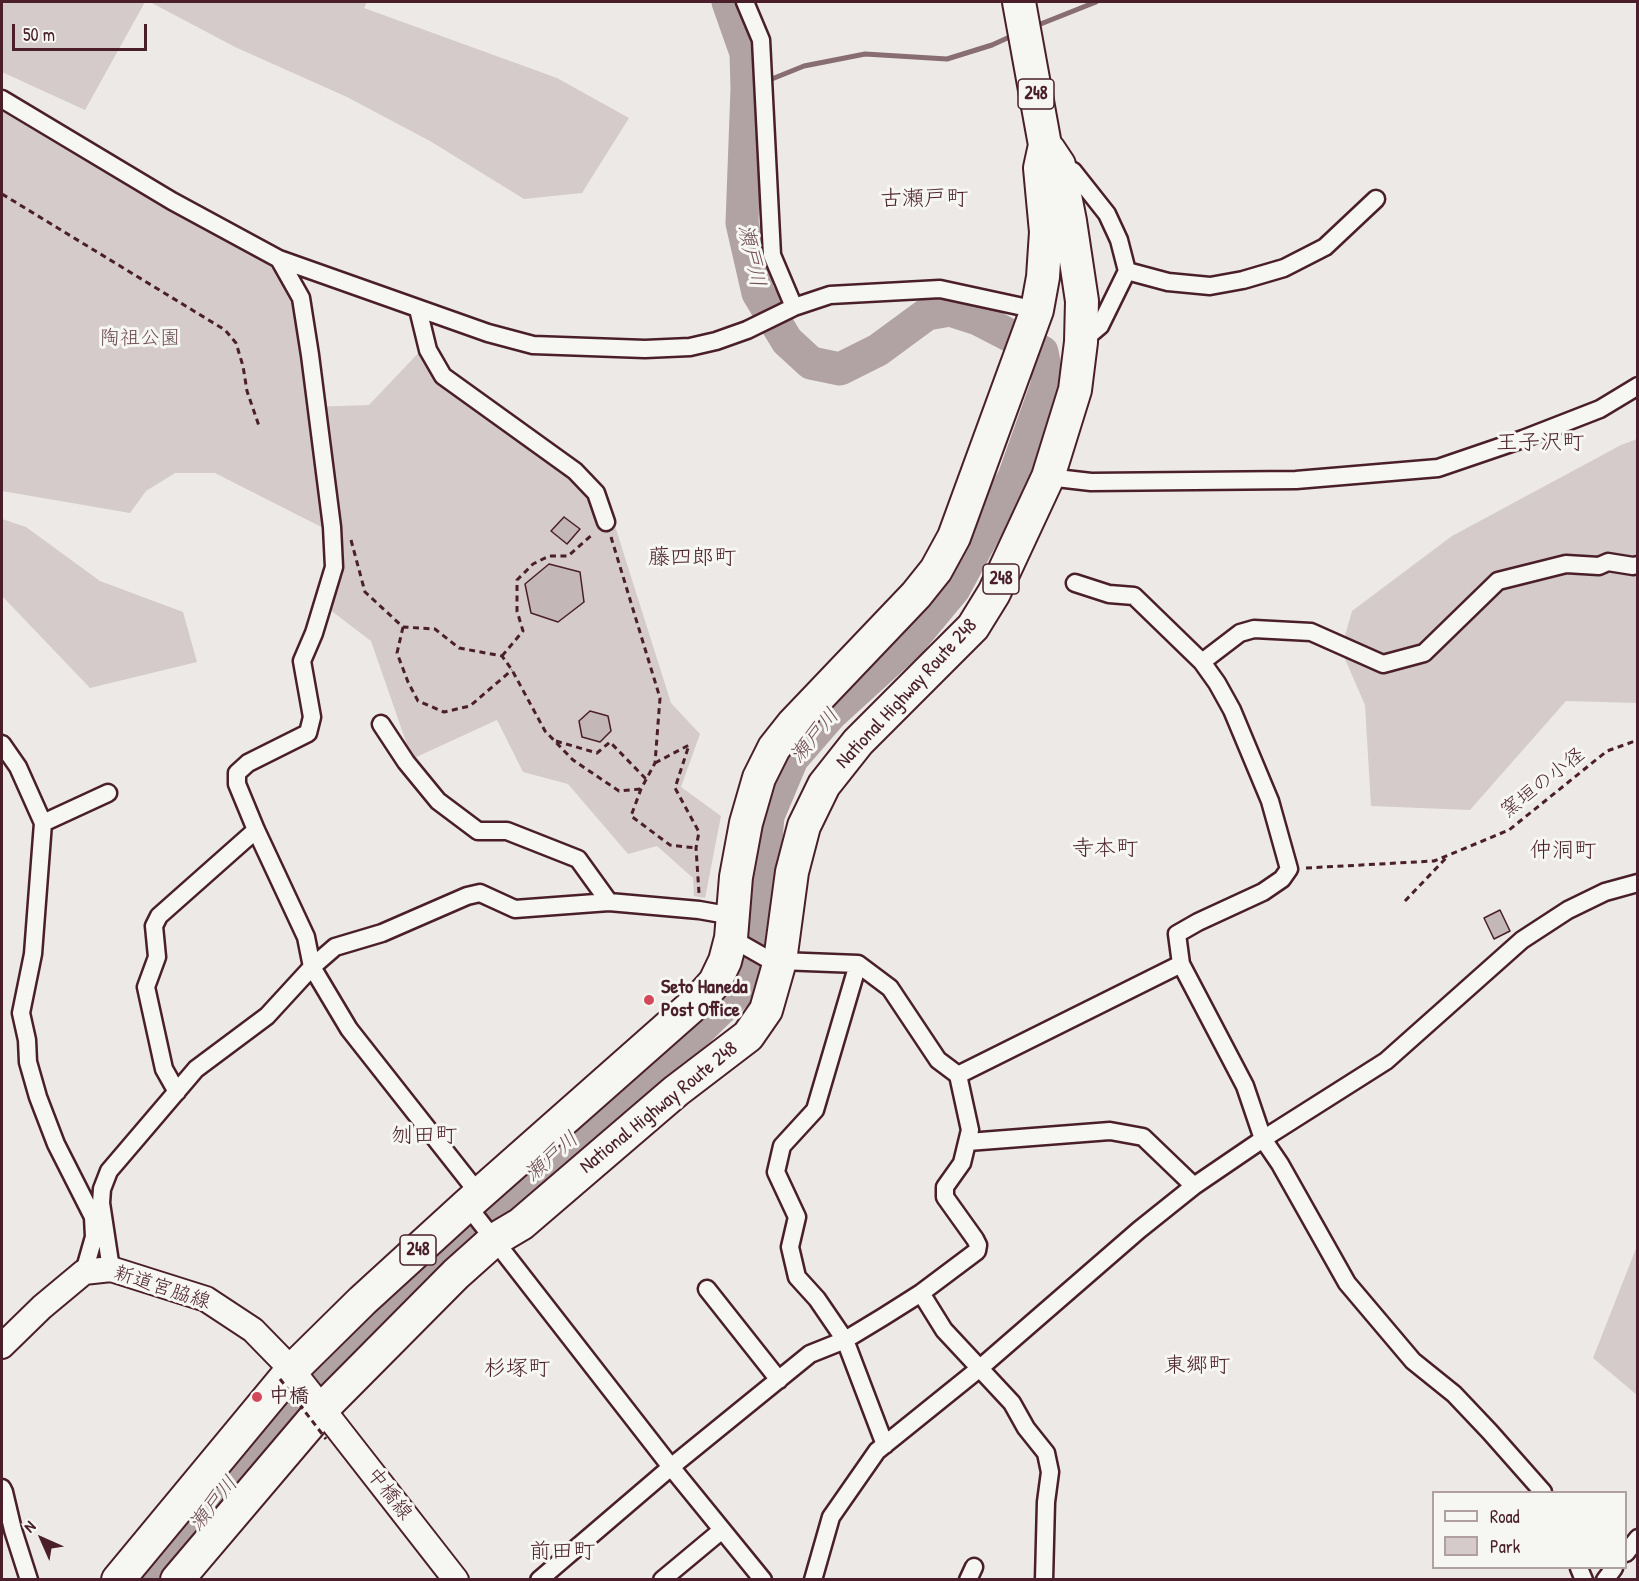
<!DOCTYPE html>
<html>
<head>
<meta charset="utf-8">
<style>
  body { margin:0 }
  #map { position:relative; width:1639px; height:1581px; overflow:hidden; background:#ece9e6; font-family:"Patrick Hand",sans-serif }
  canvas { display:block }
  .frame { position:absolute; inset:0; border:3px solid #4a1f2b; pointer-events:none }
  .legend { position:absolute; left:1432px; top:1491px; width:195px; height:78px; box-sizing:border-box; background:#f6f6f2; border:2px solid #b1a0a2; margin:0; padding:8px 10px; list-style:none; font-size:18px; color:#4a1f2b }
  .legend li { display:flex; align-items:center; gap:12px; height:30px }
  .legend b { width:30px; border:2px solid #b1a0a2 }
  .north { position:absolute; left:12px; top:1509px; width:60px; height:60px; -webkit-text-stroke:4px #f6f6f2; paint-order:stroke; rotate:315deg; font-size:16px; font-weight:700; line-height:24px; text-align:center; color:#4a1f2b }
  .north::after { content:''; display:block; margin:auto; width:21px; height:27px; background:#4a1f2b; clip-path:polygon(50% 0,100% 100%,50% 72%,0 100%) }
  .scale { position:absolute; left:12px; top:24px; width:135px; height:27px; box-sizing:border-box; border:3px solid #4a1f2b; border-top:0; padding-left:8px; font-size:18px; line-height:21px; white-space:nowrap; color:#4a1f2b; -webkit-text-stroke:4px #f6f6f2; paint-order:stroke }
</style>
</head>
<body>
<div id="map">
<canvas width="1639" height="1581"></canvas>
<div class="frame"></div>
<ul class="legend">
<li><b style="height:8px;background:#f6f6f2"></b>Road</li>
<li><b style="height:16px;background:#d4cbca"></b>Park</li>
</ul>
<div class="north">N</div>
<div class="scale">50 m</div>
</div>
<script>
const context = document.querySelector('canvas').getContext('2d');
context.lineJoin = 'round';
function fill(path, color) { context.fillStyle = color; context.fill(path, 'evenodd'); }
const poly = rows => new Path2D(rows.map(r => 'M' + r).join(''));
function strokePath(path, color, width, dash) { context.strokeStyle = color; context.lineWidth = width; context.lineCap = dash ? 'butt' : 'round'; context.setLineDash(dash || []); context.stroke(path); }
function write(font, color, halo, rows, align = 'center') {
  context.font = font + ' "Patrick Hand","Klee One",sans-serif'; context.lineWidth = 6; context.setLineDash([]); context.textBaseline = 'middle'; context.strokeStyle = halo; context.fillStyle = color; for (const [text, x, y, turn = 0] of rows) {
    context.save(); context.translate(x, y); context.rotate((+turn || 0) * Math.PI / 180); context.textAlign = isNaN(turn) ? turn : align; if (halo) context.strokeText(text, 0, 0); context.fillText(text, 0, 0); context.restore();
  }
}
fill(poly([
  [2,2,145,2,85,110,2,72],
  [150,2,367,2,364,8,557,78,629,118,582,193,524,199,430,141,347,97,235,47],
  [2,109,268,249,271,266,295,292,310,407,369,405,424,347,436,381,609,507,671,703,700,734,681,787,721,816,705,898,694,896,693,878,657,846,628,854,568,784,523,772,497,720,412,759,371,641,329,609,343,574,337,535,215,473,175,473,146,491,130,513,2,491],
  [1637,439,1638,703,1566,701,1470,810,1371,806,1365,705,1341,650,1352,611,1452,536,1621,445],
  [2,519,26,527,100,581,183,612,197,662,90,688,2,596],
  [1637,1246,1638,1395,1637,1395,1593,1358]
]), '#d4cbca');
strokePath(poly([
  [1033,27,1096,2],
  [747,89,804,66,865,54,947,59,992,45,1014,35]
]), '#886e73', 5);
strokePath(poly([
  [153,1580,336,1356,500,1202,699,1030,741,989,761,900,768,816,792,759,831,714,910,642,954,589,1014,477,1048,382,1042,352,978,319,950,310,927,314,878,350,840,369,811,363,787,341,758,293,742,223,747,89,746,53,728,2]
]), '#b1a2a3', 33);
const building = poly([
  [564,517,580,529,567,544,551,531,564,517],
  [549,564,580,572,584,602,558,622,531,613,525,584,549,564],
  [590,711,608,716,611,731,600,742,582,737,579,721,590,711],
  [1500,910,1510,931,1494,939,1484,918,1500,910]
]);
fill(building, '#c4b7b7');
strokePath(building, '#4a1f2b', 1.5);
const street = poly([
  [745,2,761,40,772,255,794,307],
  [2,99,172,201,279,259,488,333,533,345,645,349,690,347,716,341,747,330,794,307,830,295,940,289,1037,310],
  [1060,165,1073,171,1107,214,1119,240,1127,271,1100,326,1081,342],
  [279,259,301,298,310,355,332,527,334,567,314,633,302,661,312,717,308,733,248,763,237,773,237,784,256,830,306,937,312,967,349,1029,479,1194],
  [1127,271,1168,282,1210,286,1243,280,1284,268,1325,247,1376,199],
  [418,309,428,350,443,376,575,471,596,493,606,522],
  [1048,477,1091,482,1296,480,1438,468,1523,439,1600,409,1638,386],
  [1075,583,1109,594,1134,596,1202,662],
  [381,724,406,762,438,801,478,831,507,831,578,859,609,902],
  [2,744,18,767,43,823,33,954,21,1013,27,1040,28,1062,38,1097,56,1144,93,1217,94,1237,84,1272],
  [43,823,108,793],
  [858,964,815,1110,782,1146,776,1172,797,1217,790,1247,797,1277,817,1299,845,1340,885,1445],
  [958,1075,1181,964],
  [177,1092,164,1069,146,987,157,957,154,926,159,916,256,830],
  [968,1142,1110,1131,1143,1137,1194,1186],
  [467,1205,671,1467,763,1580],
  [111,1269,101,1203,102,1189,109,1171,196,1069,267,1016,312,967,335,947,382,933,467,896,480,893,515,909,609,902,699,910,733,916],
  [707,1289,779,1380],
  [921,1293,944,1330,1012,1403,1026,1428,1046,1453,1050,1472,1046,1502,1044,1580],
  [2,1488,4,1492,13,1530,29,1580],
  [1543,1492,1490,1432,1454,1394,1413,1361,1347,1283,1280,1164,1263,1139,1245,1086,1181,964,1177,934,1198,922,1263,892,1282,879,1289,869,1270,801,1232,710,1217,683,1202,662,1240,633,1254,629,1311,632,1383,664,1424,653,1498,581,1566,564,1599,566,1608,562,1633,566,1638,565],
  [1626,1553,1638,1538],
  [1579,1568,1584,1580],
  [539,1580,671,1467,810,1354,845,1340,883,1317,921,1293,977,1251,978,1245,975,1239,945,1197,945,1187,962,1163,970,1130,958,1075,938,1060,890,988,858,964,780,961,766,958,731,938],
  [662,1580,722,1530],
  [813,1580,831,1517,877,1451,980,1368,1139,1230,1194,1186,1263,1139,1386,1061,1522,940,1568,910,1605,892,1638,883],
  [968,1580,974,1567],
  [1605,1580,1614,1568]
]);
const secondary = poly([
  [2,1346,42,1307,84,1272,111,1269,206,1299,253,1330,292,1370,456,1580]
]);
const highway = poly([
  [118,1580,292,1370,362,1301,467,1205,699,1000,715,982,725,961,731,938,736,877,746,823,759,778,774,748,793,724,916,595,936,570,954,537,1037,310,1043,277,1046,232,1040,168,1045,145,1019,2],
  [177,1580,323,1408,456,1274,494,1240,521,1224,676,1091,748,1036,766,1010,780,961,792,872,804,826,824,785,858,742,973,627,994,593,1048,477,1075,390,1081,342,1082,301,1070,221,1059,165,1049,150]
]);
strokePath(street, '#4a1f2b', 21);
strokePath(secondary, '#4a1f2b', 28);
strokePath(highway, '#4a1f2b', 36);
strokePath(poly([
  [2,194,225,330,236,343,243,366,247,391,259,426],
  [611,537,660,698,655,763,641,789,631,816,670,845,696,848],
  [351,540,365,592,403,627,435,629,459,648,502,656,512,670,545,731,573,760,619,791,641,789],
  [403,627,397,653,408,682,418,701,444,712,470,706,512,670],
  [502,656,523,631,517,611,517,580,533,564,549,556,568,556,593,534],
  [556,741,597,753,610,742,646,779],
  [655,763,689,745,675,788,699,832,696,848,699,893],
  [1306,868,1434,861,1509,830,1607,751,1638,740],
  [1405,901,1447,857]
]), '#4a1f2b', 3, [6, 4.5]);
strokePath(street, '#f6f6f2', 16);
strokePath(secondary, '#f6f6f2', 24);
strokePath(highway, '#f6f6f2', 32);
strokePath(poly([
  [280,1379,326,1439]
]), '#4a1f2b', 3, [6, 4.5]);
for (const [x, y, r, color] of [
  [649,1000,6,"#d1495b"],
  [257,1397,6,"#d1495b"]
]) { const dot = new Path2D(); dot.arc(x, y, r, 0, 2 * Math.PI); context.fillStyle = color; context.fill(dot); strokePath(dot, '#f6f6f2', 2); }
for (const [x, y, w] of [
  [1036,94,36],
  [1001,579,36],
  [418,1250,36]
]) { const box = new Path2D(); box.roundRect(x - w / 2, y - 15, w, 30, 4.5); context.fillStyle = '#f6f6f2'; context.fill(box); strokePath(box, '#4a1f2b', 1.5); }
write('bold 18px', '#4a1f2b', null, [
  ["248",1036,94],
  ["248",1001,579],
  ["248",418,1250]
]);
write('20px', '#6c4a53', '#f6f6f2', [
  ["陶祖公園",140,339]
]);
write('20px', '#4a1f2b', '#f6f6f2', [
  ["National Highway Route 248",907,694,-47],
  ["窯垣の小径",1543,783,-38],
  ["National Highway Route 248",659,1108,-39],
  ["新道宮脇線",162,1288,18],
  ["中橋線",389,1494,52]
]);
write('bold 20px', '#4a1f2b', '#f6f6f2', [
  ["Seto Haneda",661,988],
  ["Post Office",661,1011],
  ["中橋",269,1397]
], 'left');
write('italic 21px', '#6e4d55', '#f6f6f2', [
  ["瀬戸川",751,256,78],
  ["瀬戸川",815,736,-50],
  ["瀬戸川",552,1157,-41],
  ["瀬戸川",214,1504,-51]
]);
write('22px', '#4a1f2b', '#f6f6f2', [
  ["古瀬戸町",924,199],
  ["王子沢町",1540,443],
  ["藤四郎町",692,558],
  ["寺本町",1105,849],
  ["仲洞町",1563,851],
  ["刎田町",424,1136],
  ["東郷町",1197,1366],
  ["杉塚町",517,1369],
  ["前田町",562,1552]
]);
</script>
</body>
</html>
